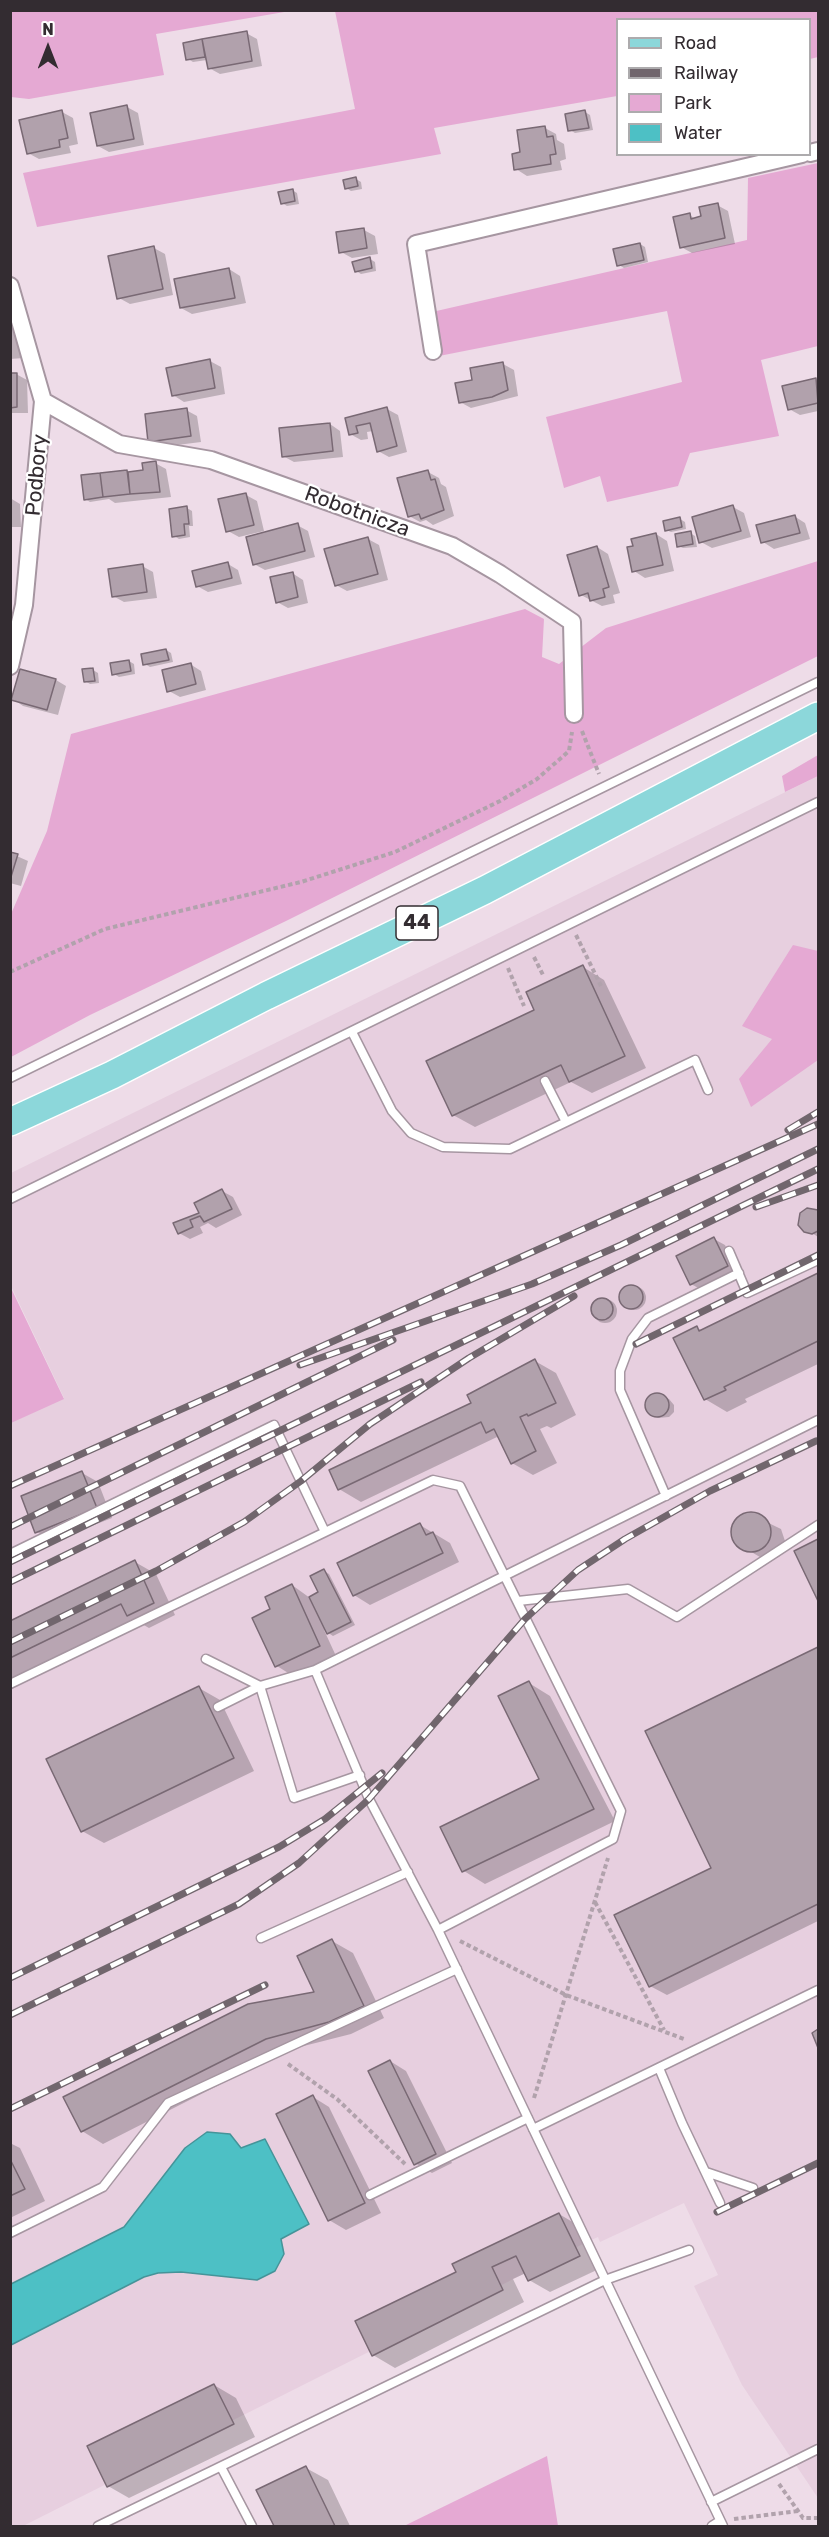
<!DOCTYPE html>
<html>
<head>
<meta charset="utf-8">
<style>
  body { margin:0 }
  #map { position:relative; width:829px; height:2537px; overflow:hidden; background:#eedce8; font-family:Rubik,sans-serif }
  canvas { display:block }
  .frame { position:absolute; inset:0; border:12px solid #332c31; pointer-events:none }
  .legend { position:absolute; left:616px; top:18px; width:195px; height:138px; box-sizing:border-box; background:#fff; border:2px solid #adabad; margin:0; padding:8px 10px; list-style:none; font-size:18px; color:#332c31 }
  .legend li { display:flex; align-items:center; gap:12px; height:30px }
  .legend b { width:30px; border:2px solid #adabad }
  .north { position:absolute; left:18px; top:18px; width:60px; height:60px; -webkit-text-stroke:4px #fff; paint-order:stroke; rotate:0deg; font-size:16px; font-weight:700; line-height:24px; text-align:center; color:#332c31 }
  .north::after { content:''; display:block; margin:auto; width:21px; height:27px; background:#332c31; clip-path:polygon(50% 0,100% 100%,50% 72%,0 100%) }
</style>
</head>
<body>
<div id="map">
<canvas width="829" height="2537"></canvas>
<div class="frame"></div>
<ul class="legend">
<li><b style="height:8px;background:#8cd7da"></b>Road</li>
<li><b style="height:8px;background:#71666d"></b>Railway</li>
<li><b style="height:16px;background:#e5a9d3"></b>Park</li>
<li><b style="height:16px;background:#4dc0c5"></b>Water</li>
</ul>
<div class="north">N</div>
</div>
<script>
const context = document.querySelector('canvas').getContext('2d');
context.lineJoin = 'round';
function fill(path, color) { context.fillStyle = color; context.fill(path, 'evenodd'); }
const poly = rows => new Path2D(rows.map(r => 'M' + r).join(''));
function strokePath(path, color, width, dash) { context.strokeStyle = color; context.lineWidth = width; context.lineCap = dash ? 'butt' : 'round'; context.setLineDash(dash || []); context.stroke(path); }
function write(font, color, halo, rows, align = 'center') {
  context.font = font + ' Rubik,sans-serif'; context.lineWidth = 4.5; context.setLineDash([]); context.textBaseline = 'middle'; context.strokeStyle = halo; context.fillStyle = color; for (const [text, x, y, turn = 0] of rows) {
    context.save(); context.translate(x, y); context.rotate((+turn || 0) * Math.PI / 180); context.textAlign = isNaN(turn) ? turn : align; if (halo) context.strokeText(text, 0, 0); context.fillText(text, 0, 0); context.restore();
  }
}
fill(poly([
  [818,776,818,2498,742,2385,694,2286,718,2275,684,2203,600,2242,598,2237,587,2242,23,2526,11,2526,10,1423,64,1398,11,1286,11,1173]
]), '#e7cfdf');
fill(poly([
  [11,10,290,10,290,11,156,34,164,75,29,99,11,97],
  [335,11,818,11,818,57,810,59,810,20,618,20,617,96,434,128,441,154,37,227,23,173,355,109],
  [818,163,818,346,761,360,779,436,690,453,678,486,607,502,600,476,564,488,546,417,682,382,667,311,439,356,432,312,747,240,748,178],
  [818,561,818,656,286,921,90,1015,11,1057,11,914,47,831,71,734,525,609,544,619,542,657,559,664,606,628],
  [818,755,818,776,785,792,782,776],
  [793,945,818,951,818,1060,751,1107,739,1079,772,1039,742,1026],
  [10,1286,64,1399,11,1423,10,1423],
  [547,2456,558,2526,404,2526]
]), '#e5a9d3');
const water = poly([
  [207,2132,230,2134,241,2148,265,2139,309,2224,281,2239,284,2254,275,2271,257,2280,181,2272,158,2273,144,2277,11,2345,11,2284,124,2227,185,2148,207,2132]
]);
fill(water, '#4dc0c5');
strokePath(water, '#459499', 1.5);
fill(poly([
  [246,33,257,39,262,66,220,74,209,68,207,60,193,62,188,59,185,44],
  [127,107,138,113,144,145,109,152,98,146],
  [62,112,73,118,78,144,69,146,71,153,39,159,28,153],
  [585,112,590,115,593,130,575,133,570,130],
  [545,128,556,134,557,140,564,144,566,159,560,161,562,170,527,176,516,169,522,154],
  [356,179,361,182,362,189,351,191,346,188],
  [292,190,297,193,299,204,287,206,282,203],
  [717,205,728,211,735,244,692,253,681,247,689,215,696,219],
  [364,230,375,236,378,254,352,258,341,252],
  [640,244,645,247,648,262,624,268,619,265],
  [154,248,165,254,173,295,130,304,119,298],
  [370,259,375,262,376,271,361,274,356,271],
  [229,269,240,276,246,303,192,314,181,308],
  [10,324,21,330,24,358,10,359],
  [210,361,221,367,225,394,184,402,173,395],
  [503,364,514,370,518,396,471,408,460,402,474,381],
  [10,374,16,374,27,380,28,413,10,413],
  [816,379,818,381,818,411,800,415,789,409],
  [387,409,398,415,407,452,389,457,378,451,373,431,367,432,368,439,361,440,350,434,346,419],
  [186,410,197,416,201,442,161,447,150,441],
  [330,424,340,431,343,457,294,462,283,456],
  [155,463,166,469,171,497,115,503,109,499,90,502,85,499,83,477,144,471],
  [428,472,439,478,441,484,446,487,454,516,433,525,426,520,420,522,409,516],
  [246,495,257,501,264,531,239,537,228,531],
  [10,498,20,504,21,527,10,527],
  [733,507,744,513,751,537,712,548,701,542],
  [187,508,192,511,193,526,189,526,190,537,179,539,174,536],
  [794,516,805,523,810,539,774,549,763,542],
  [680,519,685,522,686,529,671,532,666,530],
  [297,525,308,531,315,557,265,570,254,564],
  [690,533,695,536,697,547,683,548,678,546],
  [656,534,667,541,674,571,645,578,634,571],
  [368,539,379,545,388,580,347,591,336,585],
  [597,547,608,554,620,593,613,595,615,603,602,606,581,595],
  [228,564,238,570,242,584,208,592,197,586],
  [142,566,153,572,157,598,124,602,113,596],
  [292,573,303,580,308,603,288,608,277,602],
  [166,650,171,653,173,662,150,667,145,664],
  [129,661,134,664,135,674,119,677,114,674],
  [190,664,201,671,206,690,180,697,169,691],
  [93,670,98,673,99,683,90,684,85,681],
  [56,680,66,686,58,715,23,706,13,699],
  [10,853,28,861,21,886,10,883],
  [583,967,604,980,646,1068,592,1093,571,1082,475,1127,453,1115,536,1010],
  [222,1191,233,1197,242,1215,216,1228,208,1223,200,1227,203,1233,190,1239,179,1233,175,1224,201,1214],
  [815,1209,818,1211,818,1237,800,1225,799,1217,803,1211],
  [714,1239,725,1245,738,1272,702,1290,691,1284],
  [818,1275,818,1364,745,1399,747,1402,727,1412,705,1399,697,1328,703,1331],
  '622 1298a12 12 0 1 1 24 0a12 12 0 1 1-24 0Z',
  '593 1311a12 12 0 1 1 24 0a12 12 0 1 1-24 0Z',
  [535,1361,556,1373,576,1415,551,1428,547,1426,540,1429,557,1463,533,1475,512,1463,500,1439,497,1437,361,1502,339,1489],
  [657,1394,669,1399,674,1405,674,1412,669,1417,658,1418,646,1406,648,1399],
  [82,1473,98,1482,112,1518,53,1541,37,1532],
  [750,1514,781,1529,786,1544,779,1557,765,1560,736,1543,733,1529,738,1519],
  [420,1525,450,1543,459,1562,370,1605,354,1595],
  [818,1541,818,1598,796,1552],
  [135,1562,156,1574,175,1615,149,1628,135,1620,10,1681,10,1623],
  [324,1571,329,1574,355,1625,333,1636,324,1630,336,1656,293,1676,277,1666,272,1610,292,1585,310,1598,320,1593],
  [818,1649,818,1921,667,1995,650,1986,713,1868,647,1732],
  [529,1683,550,1696,615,1821,485,1884,464,1871,541,1780],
  [199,1688,220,1700,254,1771,104,1843,82,1831],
  [332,1941,353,1953,384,2018,351,2034,288,2050,103,2144,82,2131,317,1993],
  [390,2061,406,2071,452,2163,432,2173,415,2163],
  [313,2097,329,2107,381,2213,346,2230,329,2220],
  [10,2143,20,2148,45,2201,10,2218],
  [559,2214,581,2227,601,2268,550,2292,529,2280,526,2273,513,2279,524,2302,395,2368,373,2355,458,2273],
  [214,2385,236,2398,255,2437,129,2498,108,2486],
  [306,2468,328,2480,350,2526,275,2526,258,2491]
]), '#0003');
const building = poly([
  [247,31,252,61,208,69,202,39,247,31],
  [202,39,205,57,186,60,183,43,202,39],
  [127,105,134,139,97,146,90,113,127,105],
  [62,110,68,138,59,140,60,147,27,154,19,120,62,110],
  [585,110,589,128,568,131,565,114,585,110],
  [545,126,547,137,553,136,556,154,550,155,551,164,514,170,512,154,520,152,517,130,545,126],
  [356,177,358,186,345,189,343,180,356,177],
  [293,189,295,201,281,204,278,192,293,189],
  [718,203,725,238,680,248,673,217,690,213,691,219,701,216,699,207,718,203],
  [364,228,367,248,339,253,336,232,364,228],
  [640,243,644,260,617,266,613,249,640,243],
  [154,246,163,289,117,299,108,256,154,246],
  [370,257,372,268,355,272,352,262,370,257],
  [229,268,235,298,180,308,174,279,229,268],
  [210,359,215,388,172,396,166,368,210,359],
  [503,362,508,390,492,397,459,403,455,383,472,380,470,368,503,362],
  [10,373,17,373,17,407,10,408,10,373],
  [816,378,818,403,788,410,782,386,816,378],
  [387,407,397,446,377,452,370,423,356,426,358,433,349,435,345,418,387,407],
  [187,408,191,436,148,442,145,414,187,408],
  [330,423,333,451,282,457,279,428,330,423],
  [156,461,160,492,130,494,128,472,143,470,142,463,156,461],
  [127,470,130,494,103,497,100,473,127,470],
  [428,470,431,480,435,479,444,510,421,519,419,514,408,517,397,478,428,470],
  [100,473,103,497,84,500,81,475,100,473],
  [246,493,254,525,226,532,218,499,246,493],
  [733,505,741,531,699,543,692,517,733,505],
  [187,506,189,524,184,524,185,535,172,537,169,509,187,506],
  [795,515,800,533,761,543,756,525,795,515],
  [680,517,682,527,665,531,663,521,680,517],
  [298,523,305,551,253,565,246,537,298,523],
  [691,531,693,544,677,547,675,534,691,531],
  [656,533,663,565,632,572,627,547,633,546,631,539,656,533],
  [368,537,378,574,335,586,324,549,368,537],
  [597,546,609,587,603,589,605,597,590,601,588,593,579,596,567,555,597,546],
  [228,562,232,578,196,587,192,571,228,562],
  [143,564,147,592,112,597,108,569,143,564],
  [293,572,298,597,276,603,270,577,293,572],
  [166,649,169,660,143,665,141,654,166,649],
  [129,660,131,671,112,675,110,663,129,660],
  [191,663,196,684,167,692,162,670,191,663],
  [93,668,95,681,84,682,82,669,93,668],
  [20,669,56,679,47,710,11,700,20,669],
  [10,852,18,854,10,880,10,852],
  [583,965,625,1056,569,1082,561,1065,452,1116,426,1061,534,1010,526,992,583,965],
  [222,1189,232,1209,204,1222,200,1216,190,1220,193,1227,178,1234,173,1223,199,1213,194,1203,222,1189],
  [807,1208,818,1210,818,1231,812,1234,804,1232,798,1225,800,1213,807,1208],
  [714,1237,728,1266,690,1285,676,1256,714,1237],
  [818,1273,818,1341,724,1387,726,1390,704,1400,673,1338,697,1326,699,1331,818,1273],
  '619 1297a12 12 0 1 1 24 0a12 12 0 1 1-24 0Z',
  '591 1309a11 11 0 1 1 22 0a11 11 0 1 1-22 0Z',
  [535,1359,556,1403,528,1416,527,1414,520,1417,536,1451,511,1464,494,1429,486,1433,481,1422,338,1490,329,1470,471,1403,467,1395,535,1359],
  '645 1405a12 12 0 1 1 24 0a12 12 0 1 1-24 0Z',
  [82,1471,97,1508,35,1533,21,1496,82,1471],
  '731 1532a20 20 0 1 1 40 0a20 20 0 1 1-40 0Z',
  [420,1523,426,1535,433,1532,443,1553,353,1596,337,1563,420,1523],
  [818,1539,818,1601,794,1551,818,1539],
  [135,1560,154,1603,127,1616,121,1604,10,1658,10,1621,135,1560],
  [324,1569,351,1622,327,1634,309,1597,318,1592,310,1576,324,1569],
  [292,1584,320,1646,275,1667,252,1618,270,1609,265,1597,292,1584],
  [818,1647,818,1904,649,1987,614,1915,711,1868,645,1731,818,1647],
  [529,1681,594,1809,462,1872,440,1827,539,1779,498,1696,529,1681],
  [199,1686,234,1758,81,1832,46,1759,199,1686],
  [332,1939,364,2006,329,2022,266,2039,81,2132,63,2097,248,2004,314,1992,297,1956,332,1939],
  [818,2029,818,2048,812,2033,818,2029],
  [390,2060,436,2154,414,2165,368,2071,390,2060],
  [313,2095,365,2203,328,2221,276,2114,313,2095],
  [10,2159,25,2189,10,2196,10,2159],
  [559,2213,580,2256,528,2281,516,2256,492,2267,503,2290,372,2356,355,2321,456,2272,452,2264,559,2213],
  [214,2384,234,2424,107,2487,87,2446,214,2384],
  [306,2466,335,2526,274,2526,256,2490,306,2466]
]);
fill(building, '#b1a1ac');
strokePath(building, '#796974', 1.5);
const lane = poly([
  [352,1032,392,1111,411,1133,443,1147,510,1149,695,1060,708,1090],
  [10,1078,818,682],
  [545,1081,566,1122],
  [10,1199,818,802],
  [729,1251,747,1293,818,1260],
  [666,1496,620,1390,620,1371,632,1339,648,1318,739,1273],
  [10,1554,274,1425,325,1532],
  [518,1601,628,1589,677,1617,818,1525],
  [206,1659,260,1686,218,1707],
  [315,1670,260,1686,294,1798,360,1775],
  [10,1684,433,1480,460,1486,621,1811,613,1839,438,1930],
  [261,1938,408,1872],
  [659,2068,682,2123,720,2203],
  [533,2129,818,1990],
  [706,2172,753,2188],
  [370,2195,528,2118],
  [10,2233,103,2187,168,2103,457,1969],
  [221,2467,252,2526],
  [711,2502,818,2449],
  [98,2526,605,2280,689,2250],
  [712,2526,720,2521],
  [723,2526,438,1930,369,1799,315,1670,818,1420]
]);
const street = poly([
  [810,153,818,151],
  [10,286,43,401,24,605,10,666],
  [433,351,416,244,802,154],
  [43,401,119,444,211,460,452,546,500,574,572,622,574,714]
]);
const primary = poly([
  [10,1122,112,1075,266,996,485,890,818,716]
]);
strokePath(lane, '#a696a1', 11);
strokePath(street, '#a696a1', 20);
strokePath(primary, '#fff', 30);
strokePath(poly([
  [582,731,599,774],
  [576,935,601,986],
  [534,957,543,975],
  [508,968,524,1006],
  [10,972,105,929,301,882,395,852,500,801,537,779,569,751,572,732],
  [595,1902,664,2030],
  [460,1941,566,1995,684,2039],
  [288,2064,337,2099,405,2164],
  [534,2098,608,1858],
  [779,2484,803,2518,818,2518],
  [734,2519,798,2511]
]), '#b1a2ac', 4, [4.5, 3]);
strokePath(lane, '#fff', 8);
strokePath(street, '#fff', 16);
strokePath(primary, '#8cd7da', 27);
const rail = poly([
  [788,1130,818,1112],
  [756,1207,818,1185],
  [636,1344,818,1255],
  [300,1365,532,1284,621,1245,818,1149],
  [10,1486,818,1124],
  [10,1527,393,1340],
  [10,1562,818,1169],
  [10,1582,421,1382],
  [10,1642,156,1571,244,1522,301,1481,370,1424,469,1358,574,1296],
  [10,1978,279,1847,325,1819,382,1773],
  [10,2015,239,1904,299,1863,369,1799,525,1619,578,1570,625,1539,710,1491,816,1441],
  [10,2109,265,1985],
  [717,2212,818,2163]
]);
strokePath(rail, '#71666d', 7);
strokePath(rail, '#fff', 4.5, [14]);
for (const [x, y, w] of [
  [417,923,42]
]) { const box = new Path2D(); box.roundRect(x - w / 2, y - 17, w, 34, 4.5); context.fillStyle = '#fff'; context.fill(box); strokePath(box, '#332c31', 1.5); }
write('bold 20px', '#332c31', null, [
  ["44",417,923]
]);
write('21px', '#332c31', '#fff', [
  ["Podbory",37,475,-85],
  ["Robotnicza",357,512,20]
]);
</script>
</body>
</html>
